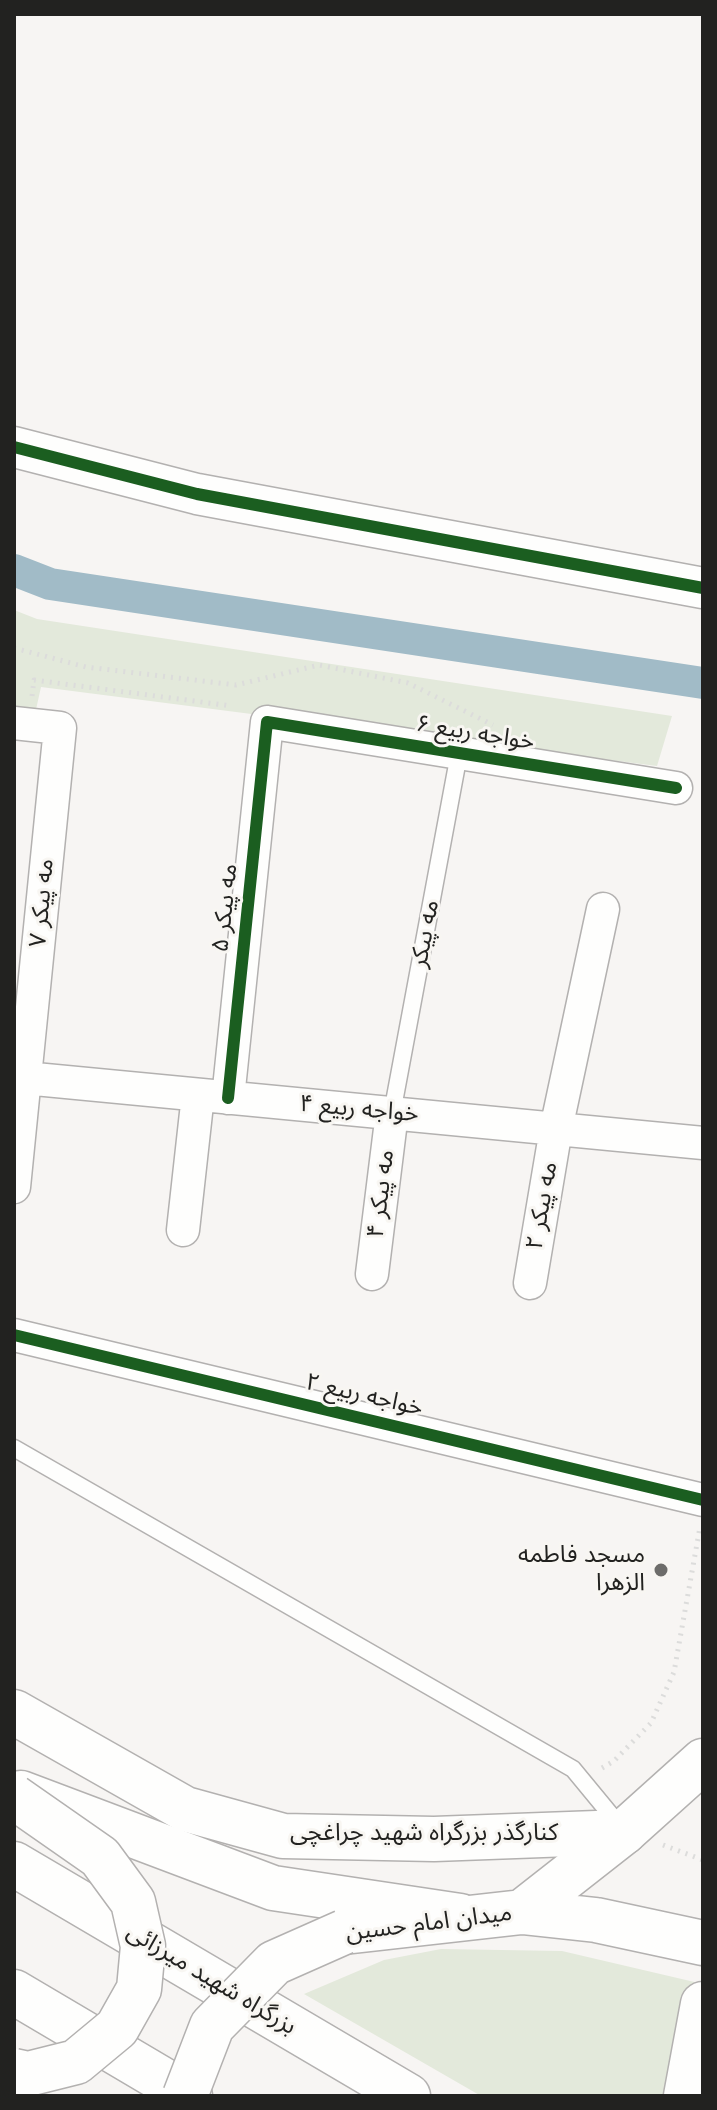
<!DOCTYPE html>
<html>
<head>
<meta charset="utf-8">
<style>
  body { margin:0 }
  #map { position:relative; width:717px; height:2110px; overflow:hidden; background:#f7f5f3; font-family:Poppins,sans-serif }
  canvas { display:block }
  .frame { position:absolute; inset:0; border:16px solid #222220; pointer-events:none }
</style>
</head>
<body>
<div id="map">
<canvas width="717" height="2110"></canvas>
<div class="frame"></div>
</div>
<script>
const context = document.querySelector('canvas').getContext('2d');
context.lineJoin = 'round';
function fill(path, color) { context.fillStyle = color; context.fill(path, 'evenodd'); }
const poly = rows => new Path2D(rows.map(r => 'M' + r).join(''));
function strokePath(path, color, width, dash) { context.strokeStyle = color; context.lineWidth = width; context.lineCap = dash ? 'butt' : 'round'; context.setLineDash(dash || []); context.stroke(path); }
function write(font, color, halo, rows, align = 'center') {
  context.font = font + ' Poppins,"Noto Sans Arabic",sans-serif'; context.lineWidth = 6; context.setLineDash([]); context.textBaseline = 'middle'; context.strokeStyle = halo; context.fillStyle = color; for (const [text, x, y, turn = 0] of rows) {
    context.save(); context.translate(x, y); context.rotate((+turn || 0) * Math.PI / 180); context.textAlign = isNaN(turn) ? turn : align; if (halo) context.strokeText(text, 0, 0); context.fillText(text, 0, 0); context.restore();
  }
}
fill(poly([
  [14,610,37,619,672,716,657,766,41,687,35,714,14,712],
  [441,1949,562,1951,703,1984,703,2096,481,2096,304,1994,384,1960]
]), '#e3e9db');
strokePath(poly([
  [14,570,50,584,703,683]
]), '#a1bbc7', 32);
const service = poly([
  [392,1113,459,754],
  [14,1448,573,1769,620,1826]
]);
const minor = poly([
  [14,723,60,728,14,1187],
  [14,1077,703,1143],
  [228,1098,267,722,676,788],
  [183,1230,198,1095],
  [372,1274,392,1113],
  [530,1283,556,1129,603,909],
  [14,1335,703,1500]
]);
const tertiary = poly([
  [14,447,197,494,703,588]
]);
const secondary = poly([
  [14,1712,185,1809,283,1836,434,1839,624,1832]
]);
const primary = poly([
  [522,1912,624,1832,703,1761],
  [344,1932,522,1912,596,1920,703,1943],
  [686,2096,703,2004]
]);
const trunk = poly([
  [21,1793,273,1888,460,1916],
  [14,1864,408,2096],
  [14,1992,190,2096]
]);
strokePath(service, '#b3b1b0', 19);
strokePath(minor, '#b3b1b0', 35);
strokePath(tertiary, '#b3b1b0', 43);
strokePath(secondary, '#b3b1b0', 47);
strokePath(primary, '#b3b1b0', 47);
strokePath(trunk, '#b3b1b0', 47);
strokePath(poly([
  [14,648,86,667,236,685,319,665,408,683,493,725],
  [32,696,34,680,232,706],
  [602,1768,614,1761,651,1723,674,1672,700,1527],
  [663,1845,703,1860]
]), '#dcdcdb', 5, [2, 6]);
strokePath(service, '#fefefd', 16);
strokePath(minor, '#fefefd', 32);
strokePath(tertiary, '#fefefd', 40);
strokePath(secondary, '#fefefd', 44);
strokePath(primary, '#fefefd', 44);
strokePath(trunk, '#fefefd', 44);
const primaryBridge = poly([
  [185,2096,212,2026,274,1963,344,1932]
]);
const trunkBridge = poly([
  [14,1797,100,1857,133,1902,143,1946,139,1989,117,2028,76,2062,28,2074,14,2071]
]);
strokePath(primaryBridge, '#b3b1b0', 47, []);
strokePath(trunkBridge, '#b3b1b0', 47, []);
strokePath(primaryBridge, '#fefefd', 44);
strokePath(trunkBridge, '#fefefd', 44);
strokePath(poly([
  [14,447,197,494,703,588],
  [228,1098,267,722,676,788],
  [14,1335,703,1500]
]), '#1b5e20', 12);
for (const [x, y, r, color] of [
  [661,1570,8,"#6d6c6a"]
]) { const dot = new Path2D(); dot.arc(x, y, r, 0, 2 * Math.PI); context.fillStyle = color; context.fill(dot); strokePath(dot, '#f8f6f2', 3); }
write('24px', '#222220', '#f8f6f2', [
  ["خواجه ربیع ۶",475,734,9],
  ["مه پیکر ۷",43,903,-85],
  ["مه پیکر ۵",226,908,-84],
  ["مه پیکر",426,934,-79],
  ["خواجه ربیع ۴",359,1110,5],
  ["مه پیکر ۴",382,1194,-83],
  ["مه پیکر ۲",543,1206,-80],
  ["خواجه ربیع ۲",364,1396,13],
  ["کنارگذر بزرگراه شهید چراغچی",424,1834],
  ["میدان امام حسین",429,1924,-7],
  ["بزرگراه شهید میرزائی",211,1980,31]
]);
write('24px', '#222220', '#f8f6f2', [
  ["مسجد فاطمه",645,1556],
  ["الزهرا",645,1584]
], 'right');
</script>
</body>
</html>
